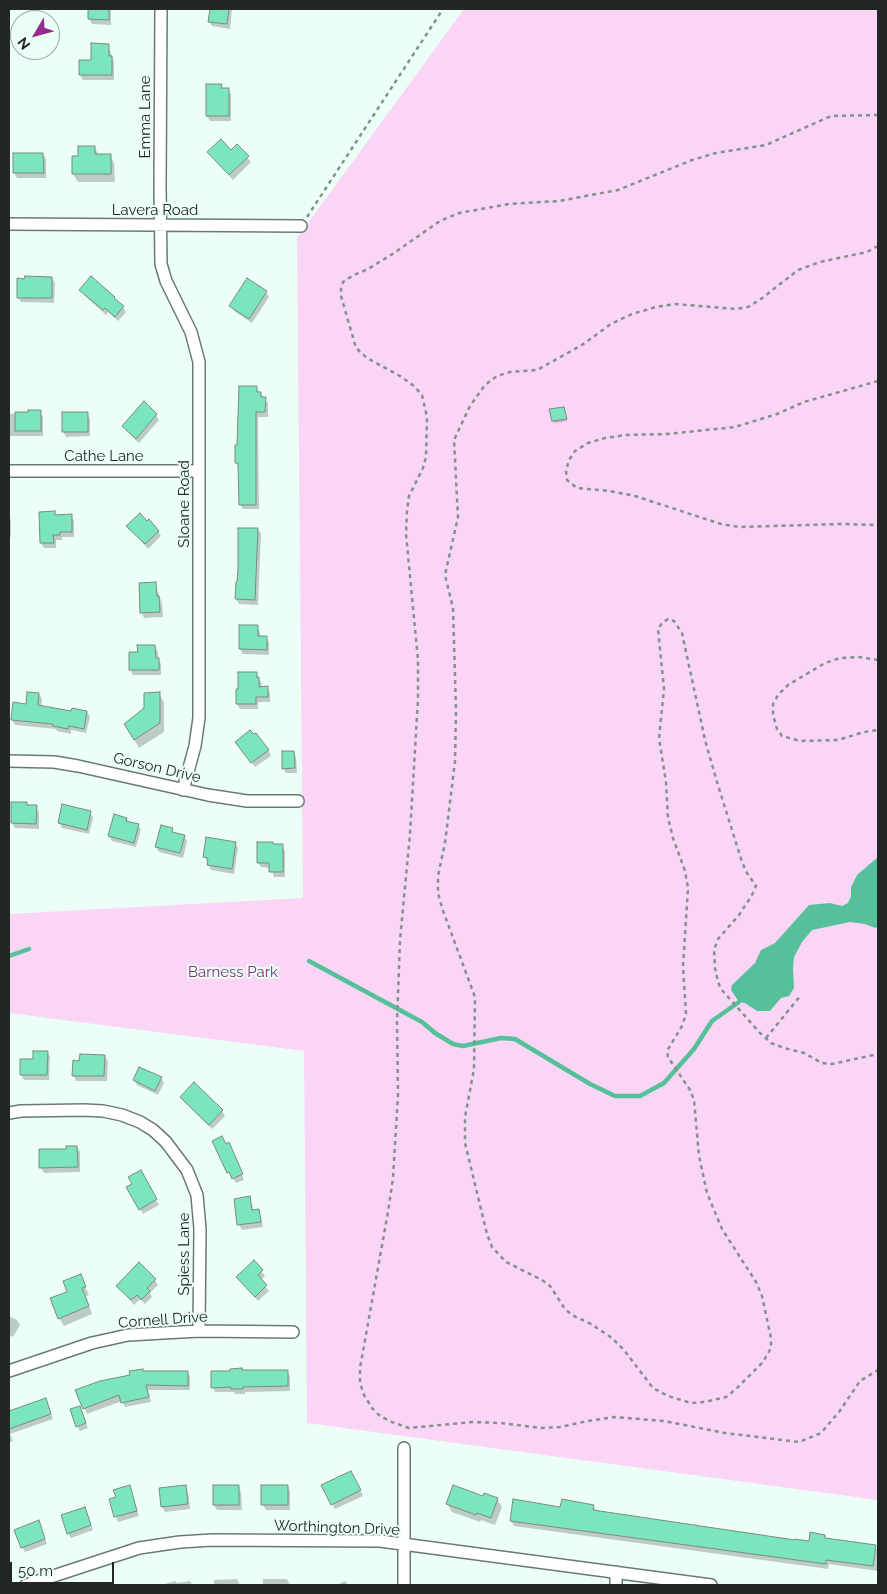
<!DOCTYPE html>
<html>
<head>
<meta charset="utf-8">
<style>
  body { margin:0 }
  #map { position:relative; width:887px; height:1594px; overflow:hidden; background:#ecfff7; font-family:Raleway,sans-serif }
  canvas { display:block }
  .frame { position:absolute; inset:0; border:10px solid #212724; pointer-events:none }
  .north { position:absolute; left:10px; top:10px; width:50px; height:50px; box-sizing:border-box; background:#ecfff7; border:1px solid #9ba9a3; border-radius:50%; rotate:233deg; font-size:14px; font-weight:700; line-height:20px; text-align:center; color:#212724 }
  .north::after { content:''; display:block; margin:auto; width:18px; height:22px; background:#952d90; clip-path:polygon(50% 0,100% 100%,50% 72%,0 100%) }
  .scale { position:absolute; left:10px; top:1562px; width:104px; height:22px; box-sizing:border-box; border:2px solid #212724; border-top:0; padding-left:6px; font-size:15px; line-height:18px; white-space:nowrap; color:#212724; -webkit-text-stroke:4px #ecfff7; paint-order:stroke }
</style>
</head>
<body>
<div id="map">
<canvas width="887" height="1594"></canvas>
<div class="frame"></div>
<div class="north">N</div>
<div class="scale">50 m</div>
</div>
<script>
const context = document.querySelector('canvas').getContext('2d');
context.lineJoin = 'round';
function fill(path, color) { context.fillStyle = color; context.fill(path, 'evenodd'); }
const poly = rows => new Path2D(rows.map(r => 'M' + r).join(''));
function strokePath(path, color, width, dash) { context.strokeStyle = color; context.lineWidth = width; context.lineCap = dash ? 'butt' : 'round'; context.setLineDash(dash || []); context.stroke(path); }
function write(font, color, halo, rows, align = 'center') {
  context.font = font + ' Raleway,sans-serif'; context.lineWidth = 4; context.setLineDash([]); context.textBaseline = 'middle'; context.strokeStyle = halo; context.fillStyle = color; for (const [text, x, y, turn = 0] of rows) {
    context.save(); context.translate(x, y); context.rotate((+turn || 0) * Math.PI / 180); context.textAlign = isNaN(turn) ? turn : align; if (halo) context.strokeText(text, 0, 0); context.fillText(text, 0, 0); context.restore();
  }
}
fill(poly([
  [464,9,878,9,878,1500,307,1423,304,1051,9,1013,9,914,303,898,297,238]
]), '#fad5f6');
fill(poly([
  [878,857,878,927,875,928,865,924,850,922,812,930,802,942,794,957,793,969,794,988,789,996,781,998,770,1011,757,1011,745,1003,739,1002,731,990,732,985,755,963,761,950,775,943,809,905,830,903,842,906,848,903,851,896,851,887,857,875]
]), '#55c09a');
fill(poly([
  [90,9,111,9,111,25,92,24,89,19],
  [211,9,232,9,230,29,212,26,209,21],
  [108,45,114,62,114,80,83,80,80,75],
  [221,85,223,89,228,89,231,94,231,121,210,121,207,116],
  [237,146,251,162,233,180,209,153,231,152],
  [94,147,99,155,110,155,114,163,115,182,78,182,73,174,73,157,80,157],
  [14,154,43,154,46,159,46,178,17,178,14,173],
  [52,278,55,283,54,303,21,302,18,297],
  [92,278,114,298,123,307,126,312,118,321,108,312,106,315,84,295,81,290],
  [266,292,269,297,252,323,234,311,231,306],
  [256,388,268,403,268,417,258,417,259,509,243,509,240,504,239,468,236,463,239,446],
  [565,410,567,421,554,423,553,421],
  [40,412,43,417,43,436,9,436,9,414],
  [87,414,90,419,90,436,66,437,63,431],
  [156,415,159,420,139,443,126,431,124,426],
  [54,513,56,516,71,516,74,521,74,537,62,537,62,540,56,540,56,548,44,548,41,543],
  [9,516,11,520,11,537,9,537],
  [128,526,158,531,161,536,148,549],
  [240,529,258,529,261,534,258,605,239,604,236,599],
  [155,584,162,603,163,617,144,618,142,613],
  [240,627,257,627,260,632,260,637,266,637,269,642,269,655,243,654,240,649],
  [155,647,158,652,158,659,161,664,161,675,133,675,130,670,139,653],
  [256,673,262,684,262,688,267,688,270,693,270,702,258,702,258,709,240,709,237,704],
  [39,694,42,699,41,707,72,713,87,712,90,717,86,733,71,730,71,734,57,731,56,729,15,725,12,720],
  [159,694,164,702,164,732,139,748,125,724,145,709],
  [240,747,268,750,271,756,255,767],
  [293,752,296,757,297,773,286,773,283,768],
  [28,806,36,807,39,812,39,829,15,828,12,823],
  [90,812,93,818,89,834,62,828,59,822],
  [127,819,129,823,138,825,141,830,136,847,112,841,109,836],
  [172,829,174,834,184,836,187,841,183,858,159,852,156,847],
  [235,843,238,848,234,874,211,870,205,857],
  [282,846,285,851,285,877,274,877,271,868,261,867,258,862],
  [47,1052,50,1057,49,1080,24,1080,21,1075,34,1060],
  [105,1056,108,1062,107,1081,76,1081,74,1076,81,1062],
  [161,1078,164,1083,158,1095,137,1085,134,1080],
  [181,1097,222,1111,225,1116,212,1129,184,1102],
  [226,1145,231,1149,244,1180,236,1183,229,1172],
  [77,1147,80,1152,80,1172,44,1173,41,1168,67,1150],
  [140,1172,159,1205,143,1214,128,1188,133,1184],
  [249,1198,252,1203,253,1211,258,1211,261,1216,263,1227,242,1230,239,1225],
  [254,1262,265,1276,260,1280,269,1291,258,1301,237,1277],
  [80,1276,89,1295,86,1296,92,1314,64,1326,59,1318,69,1292],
  [155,1280,158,1285,150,1293,152,1297,145,1304,140,1299,134,1305,118,1286],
  [9,1316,17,1320,20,1325,13,1337,9,1335],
  [142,1370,144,1372,187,1372,190,1377,190,1390,148,1390,151,1402,125,1407,122,1401,87,1414,77,1391,131,1376],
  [287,1371,290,1376,290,1391,245,1392,245,1394,235,1394,234,1392,215,1392,213,1387,243,1372],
  [45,1400,53,1419,10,1434,13,1441,9,1443,9,1412],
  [82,1412,88,1428,80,1431,77,1426],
  [354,1477,363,1496,335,1509,332,1504],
  [287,1486,290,1491,290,1510,266,1510,263,1505],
  [129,1487,139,1516,118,1522,110,1500,117,1498],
  [185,1487,188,1492,190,1509,165,1512,162,1506],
  [238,1487,241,1492,242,1510,217,1510,214,1505],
  [484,1498,497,1499,502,1507,495,1525,481,1520,480,1522,452,1512,447,1504],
  [593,1506,597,1512,810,1542,824,1536,827,1539,875,1546,878,1552,878,1571,829,1564,828,1569,514,1526,511,1521,562,1508],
  [87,1513,93,1530,71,1538,68,1533],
  [41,1527,47,1544,25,1552,22,1547],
  [237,1579,240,1585,214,1585,214,1580],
  [263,1579,287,1579,290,1585,263,1585],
  [175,1581,177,1583,190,1581,192,1585,161,1585],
  [345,1581,348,1585,337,1585]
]), '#0003');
strokePath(poly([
  [9,956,29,949],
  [309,961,422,1022,435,1033,453,1044,463,1046,501,1038,515,1039,590,1084,615,1096,640,1096,664,1083,694,1049,712,1021,739,1002]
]), '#55c09a', 4.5);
const building = poly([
  [88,9,109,9,109,20,88,19,88,9],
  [210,9,229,9,227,24,208,22,210,9],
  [91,43,109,44,109,56,112,56,112,75,79,75,79,60,91,60,91,43],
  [206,84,222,84,221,88,229,88,229,116,206,116,206,84],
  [221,139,231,150,237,144,249,156,229,175,207,152,221,139],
  [78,146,95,146,95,154,111,154,111,174,72,174,72,156,78,156,78,146],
  [13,153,43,153,44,173,13,173,13,153],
  [25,276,52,277,52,298,17,298,17,278,24,279,25,276],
  [91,276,115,297,114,298,124,306,115,317,105,308,103,310,79,290,91,276],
  [247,278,267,291,249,319,229,306,247,278],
  [239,386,257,386,257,392,261,392,261,397,266,397,265,412,256,412,256,505,239,505,238,463,235,463,235,445,237,445,239,386],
  [144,401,157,414,136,439,122,426,144,401],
  [564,407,567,419,552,421,549,409,564,407],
  [28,410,41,410,41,431,15,431,15,412,28,412,28,410],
  [62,412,88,412,88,432,62,432,62,412],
  [55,511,55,515,72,514,72,532,60,532,60,535,53,535,54,543,40,543,39,512,55,511],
  [140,513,147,521,149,519,159,531,145,544,126,526,140,513],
  [238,528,258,528,255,600,235,599,236,582,237,582,238,570,238,528],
  [156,582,157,596,159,596,160,612,140,613,139,583,156,582],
  [239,625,258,625,258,636,267,636,267,650,239,649,239,625],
  [137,645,155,645,156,658,159,658,159,670,129,670,129,652,138,652,137,645],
  [238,672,257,672,257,678,259,677,259,687,268,686,268,697,256,697,256,704,236,704,236,689,238,689,238,672],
  [27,692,39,693,38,705,71,711,72,708,87,711,84,729,69,726,68,729,53,726,53,724,11,720,13,702,26,704,27,692],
  [160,692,160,723,134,740,124,724,144,708,144,693,160,692],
  [250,730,254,734,256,733,269,750,251,763,235,742,250,730],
  [282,751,294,751,295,768,282,769,282,751],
  [11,802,27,802,27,805,37,805,36,824,11,823,11,802],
  [62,804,91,811,87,830,58,823,62,804],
  [114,814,127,818,126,821,139,824,134,843,108,836,114,814],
  [161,825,173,828,172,832,185,835,180,853,155,847,161,825],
  [206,837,236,842,232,869,207,865,208,858,203,857,206,837],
  [257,842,273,842,273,844,283,844,283,872,269,872,269,863,257,863,257,842],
  [33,1051,48,1051,47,1075,20,1075,20,1059,33,1059,33,1051],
  [80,1054,105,1055,104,1076,72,1076,73,1060,79,1061,80,1054],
  [139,1067,162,1077,155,1091,133,1080,139,1067],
  [194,1082,223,1110,209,1125,180,1097,194,1082],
  [222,1136,226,1144,229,1142,243,1174,232,1179,229,1172,227,1173,212,1141,222,1136],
  [66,1146,77,1146,78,1167,39,1168,39,1149,66,1149,66,1146],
  [141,1170,157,1199,139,1210,126,1187,132,1184,128,1177,141,1170],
  [250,1196,252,1210,259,1209,261,1222,237,1225,234,1199,250,1196],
  [254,1260,263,1270,258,1275,267,1285,255,1297,236,1277,254,1260],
  [139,1262,156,1279,147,1288,150,1291,141,1300,137,1295,131,1300,116,1286,139,1262],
  [81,1274,86,1287,82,1288,89,1306,58,1319,50,1298,67,1292,63,1281,81,1274],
  [242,1368,242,1370,288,1370,288,1386,243,1387,243,1389,231,1389,231,1387,211,1388,211,1371,230,1371,230,1369,242,1368],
  [143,1369,143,1371,188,1371,188,1386,146,1385,149,1397,121,1403,119,1395,83,1409,75,1390,100,1381,130,1375,129,1371,143,1369],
  [46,1398,51,1414,9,1429,9,1411,46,1398],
  [80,1406,86,1423,76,1427,70,1409,80,1406],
  [351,1471,361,1490,331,1505,321,1485,351,1471],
  [130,1485,137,1511,114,1517,109,1499,116,1497,113,1490,130,1485],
  [186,1485,188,1504,161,1507,159,1488,186,1485],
  [213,1485,239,1485,239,1505,213,1505,213,1485],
  [261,1485,288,1485,288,1505,261,1505,261,1485],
  [453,1485,483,1496,484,1493,498,1498,491,1518,477,1513,476,1515,446,1504,453,1485],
  [513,1499,560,1507,562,1499,594,1505,593,1510,795,1540,795,1539,809,1541,810,1532,825,1535,825,1538,876,1545,873,1566,826,1560,826,1564,510,1521,513,1499],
  [85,1507,91,1525,67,1534,61,1515,85,1507],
  [39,1520,45,1539,21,1548,14,1530,39,1520]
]);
fill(building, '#7be5bd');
strokePath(building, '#7b8b84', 1);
const street = poly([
  [161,9,160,186,161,264,166,281,191,332,199,362,199,718,195,746,183,790],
  [9,224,301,226],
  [9,471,199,471],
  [9,761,54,762,78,766,208,795,247,801,298,801],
  [9,1113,21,1111,84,1110,103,1111,122,1115,140,1122,153,1130,166,1142,187,1170,197,1195,200,1229,199,1331],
  [9,1371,92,1343,128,1335,199,1331,293,1332],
  [26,1585,139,1548,180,1542,212,1540,380,1541,711,1585],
  [404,1585,404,1448],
  [616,1585,616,1572]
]);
strokePath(street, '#6a7a73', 14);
strokePath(poly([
  [878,115,831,116,766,145,716,153,692,160,618,190,559,201,509,204,459,213,440,221,394,253,368,269,352,276,343,282,341,289,341,296,356,348,367,358,400,376,414,386,422,395,427,417,426,457,423,468,409,496,407,511,406,534,418,660,418,699,410,834,400,940,397,1022,398,1095,393,1178,388,1212,360,1368,360,1383,364,1395,372,1408,380,1416,392,1422,409,1428,473,1422,500,1423,542,1428,560,1427,588,1421,614,1417,664,1421,725,1433,799,1442,821,1433,839,1412,860,1381,878,1370],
  [307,217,443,9],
  [878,246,867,252,820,262,798,270,761,299,748,307,736,309,675,304,656,307,632,314,611,324,582,345,537,370,510,372,497,376,485,385,470,406,454,440,458,517,445,575,453,608,456,710,455,761,445,843,438,876,438,893,442,908,475,997,474,1069,465,1117,465,1143,487,1234,492,1247,506,1262,542,1280,550,1286,565,1309,572,1315,591,1324,612,1338,624,1350,653,1388,668,1396,691,1403,705,1402,726,1397,736,1389,763,1362,771,1348,771,1338,762,1296,756,1282,722,1229,707,1193,699,1156,694,1100,690,1090,668,1057,667,1051,682,1026,686,1014,683,967,688,888,685,871,673,838,668,818,666,782,659,738,664,689,658,629,662,623,668,619,674,621,682,633,705,740,717,782,742,862,747,873,756,886,752,895,739,915,718,939,714,950,715,968,718,982,721,989,760,1033,771,1043,784,1048,804,1053,822,1063,832,1064,878,1054],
  [878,381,804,402,777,414,735,427,667,434,626,435,605,438,588,443,575,451,569,460,566,471,567,480,577,488,610,491,635,496,721,524,739,527,841,524,878,525],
  [878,660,859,657,840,658,825,663,788,685,778,695,773,704,773,715,777,729,782,736,800,741,838,740,864,732,878,730],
  [766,1038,801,995]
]), '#85918c', 2.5, [4, 4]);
strokePath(street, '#fff', 11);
write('15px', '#212724', '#ecfff7', [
  ["Emma Lane",145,117,-90],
  ["Lavera Road",155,210],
  ["Cathe Lane",104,456],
  ["Sloane Road",184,504,-90],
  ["Gorson Drive",157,768,13],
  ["Spiess Lane",184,1254,-90],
  ["Cornell Drive",163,1320,-4],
  ["Worthington Drive",337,1528,2]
]);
write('15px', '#82327d', '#ecfff7', [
  ["Barness Park",233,972]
]);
</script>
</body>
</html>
